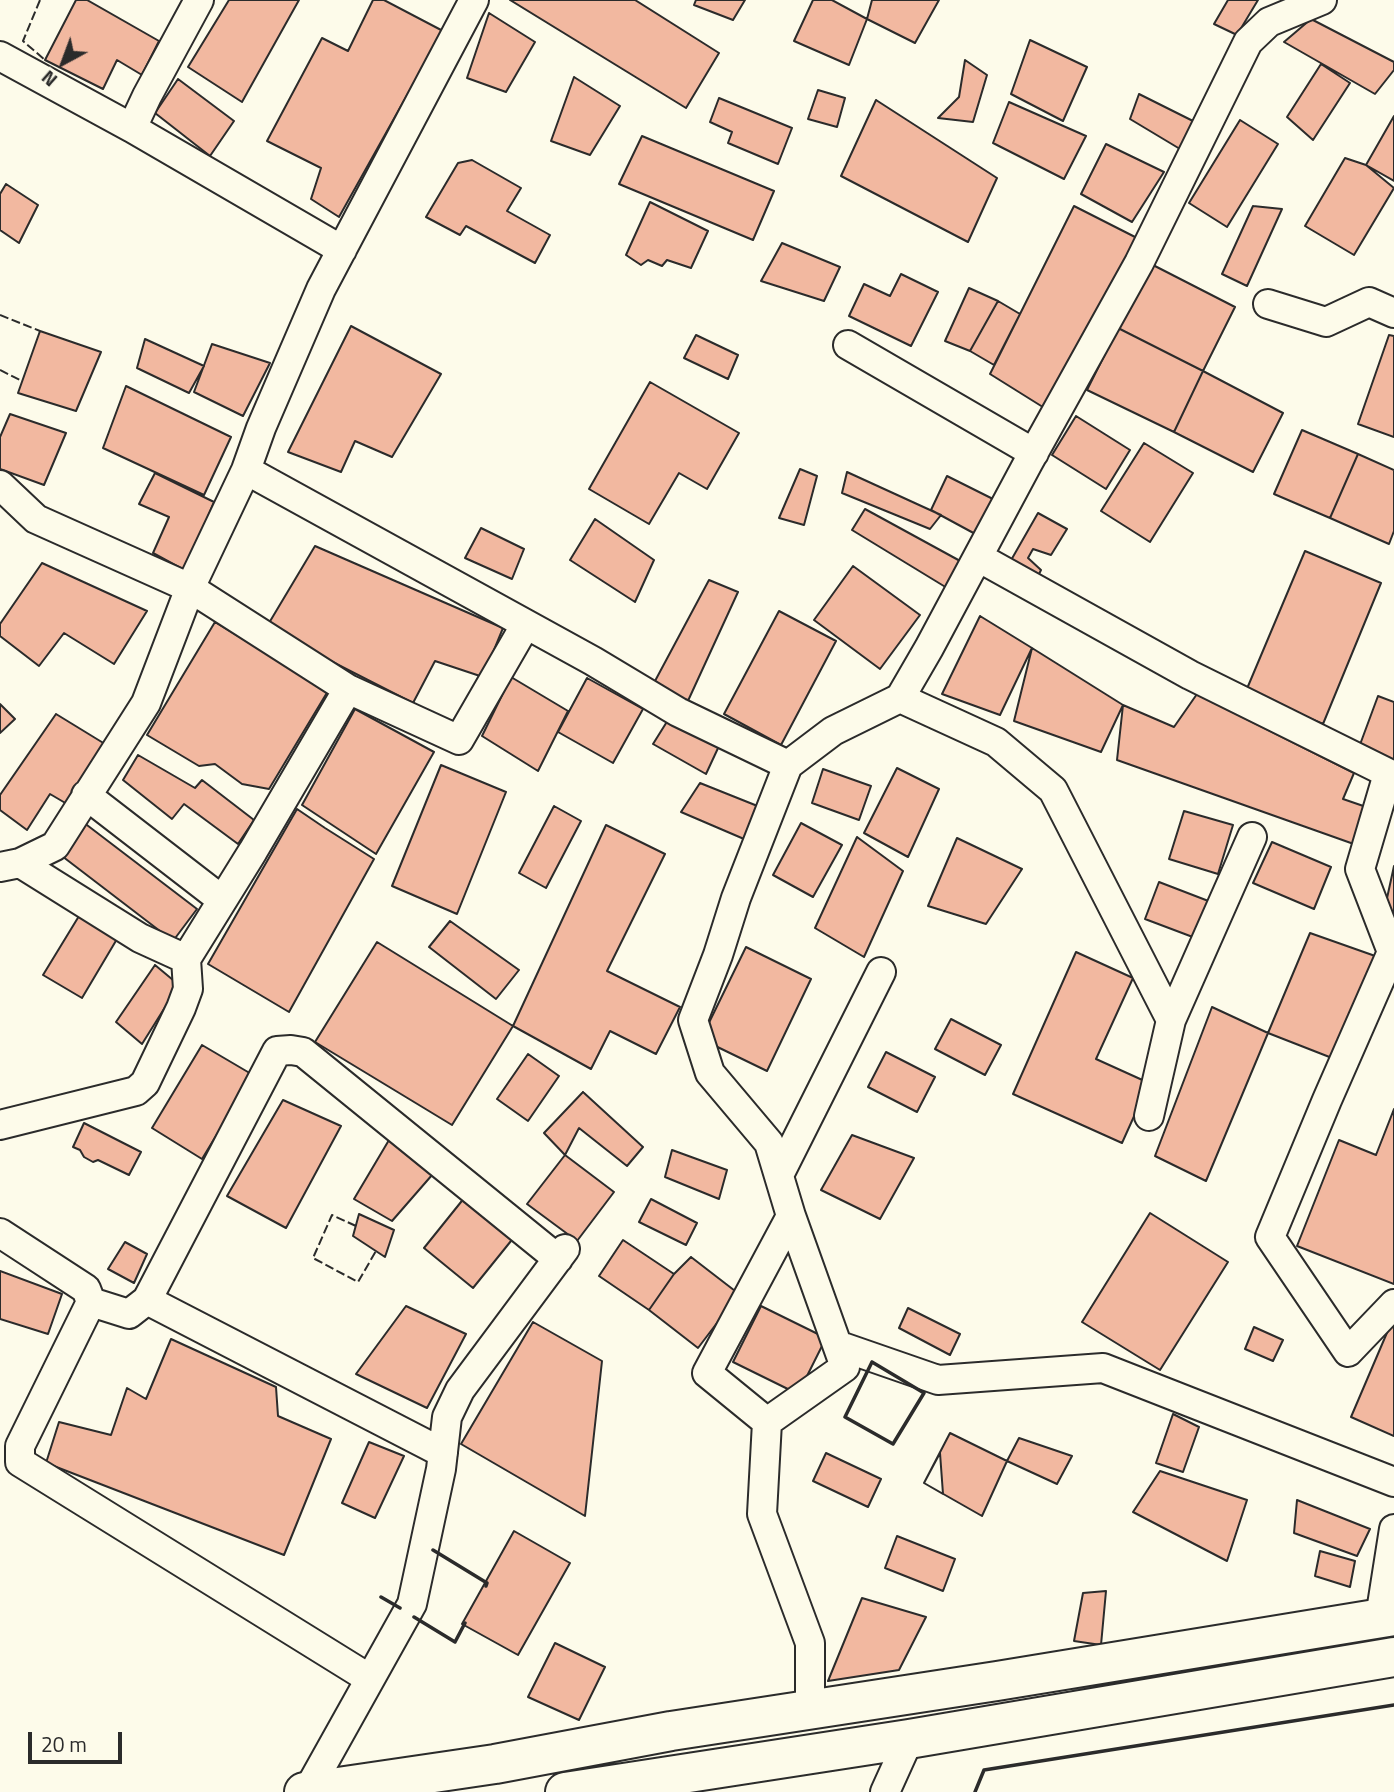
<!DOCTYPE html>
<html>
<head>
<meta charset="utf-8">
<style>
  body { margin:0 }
  #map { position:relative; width:1394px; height:1792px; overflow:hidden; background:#fdfbea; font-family:"Titillium Web",sans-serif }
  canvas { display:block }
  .north { position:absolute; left:28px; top:28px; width:70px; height:70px; -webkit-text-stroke:5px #fdfbea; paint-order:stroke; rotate:221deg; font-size:19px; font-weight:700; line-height:28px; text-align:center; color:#2b2b2b }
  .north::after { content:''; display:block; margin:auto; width:24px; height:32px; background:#2b2b2b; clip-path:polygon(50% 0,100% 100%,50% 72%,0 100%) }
  .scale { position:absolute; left:28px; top:1732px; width:94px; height:32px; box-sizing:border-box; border:4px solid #2b2b2b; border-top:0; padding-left:9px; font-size:21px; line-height:24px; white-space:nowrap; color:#2b2b2b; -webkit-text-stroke:5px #fdfbea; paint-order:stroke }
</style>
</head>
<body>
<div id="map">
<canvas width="1394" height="1792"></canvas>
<div class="north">N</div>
<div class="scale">20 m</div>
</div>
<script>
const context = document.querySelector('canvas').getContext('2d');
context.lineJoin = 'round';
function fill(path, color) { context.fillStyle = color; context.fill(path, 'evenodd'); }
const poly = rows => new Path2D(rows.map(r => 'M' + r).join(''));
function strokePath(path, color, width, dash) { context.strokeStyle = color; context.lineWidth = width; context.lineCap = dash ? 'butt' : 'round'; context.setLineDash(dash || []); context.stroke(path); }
const building = poly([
  [76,0,87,0,159,41,142,75,117,60,103,89,45,60,76,0],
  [229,0,299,0,242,102,188,67,229,0],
  [373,0,384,0,443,31,339,217,311,199,321,168,267,141,322,38,348,51,373,0],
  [510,0,635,0,719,53,686,108,510,0],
  [696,0,745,0,733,20,694,5,696,0],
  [813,0,832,0,867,19,849,65,794,41,813,0],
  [872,0,939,0,915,43,867,19,872,0],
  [1228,0,1258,0,1237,35,1214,24,1228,0],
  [489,13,535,42,506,92,467,78,489,13],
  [1311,19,1394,62,1394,70,1375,94,1284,42,1311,19],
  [1030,40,1087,67,1063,121,1011,94,1030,40],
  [965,60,987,75,973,122,938,118,959,97,965,60],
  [1321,64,1350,83,1313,140,1287,117,1321,64],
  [574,77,620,106,590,155,551,141,574,77],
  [178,79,234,121,210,156,155,113,178,79],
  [818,90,845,98,837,127,808,119,818,90],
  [1139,94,1195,122,1180,149,1130,119,1139,94],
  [719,98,792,128,778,164,728,143,732,132,710,122,719,98],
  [876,100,997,178,968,242,841,176,876,100],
  [1009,102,1086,136,1064,179,993,143,1009,102],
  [1394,116,1394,181,1366,165,1394,116],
  [1240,120,1278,144,1227,227,1189,203,1240,120],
  [642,136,774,191,753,240,619,184,642,136],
  [1106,144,1164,172,1132,222,1081,194,1106,144],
  [1345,158,1366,165,1394,188,1354,255,1305,226,1345,158],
  [472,160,521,188,507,211,550,235,535,263,466,226,460,235,426,217,458,163,472,160],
  [6,184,38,205,19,243,0,230,0,194,6,184],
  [650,202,708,231,691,268,667,260,662,266,648,260,641,265,626,255,650,202],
  [1074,206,1139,239,1046,409,990,374,1074,206],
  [1253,206,1282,209,1247,286,1222,274,1253,206],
  [782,243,840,267,824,301,761,281,782,243],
  [1151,264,1235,307,1203,371,1118,328,1151,264],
  [901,274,938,292,911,346,849,316,864,284,890,296,901,274],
  [969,288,998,301,970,351,945,341,969,288],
  [998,301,1020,314,994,365,970,351,998,301],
  [351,326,441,374,392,457,355,441,341,472,288,452,351,326],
  [1118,328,1203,371,1174,432,1087,390,1118,328],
  [40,331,101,352,76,411,18,393,40,331],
  [696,335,738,355,728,379,684,358,696,335],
  [1389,335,1394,336,1394,437,1358,424,1389,335],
  [145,339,204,366,189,393,137,368,145,339],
  [212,344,270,363,243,416,194,392,212,344],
  [1203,371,1283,413,1253,472,1174,432,1203,371],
  [650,382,739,433,707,489,679,473,649,524,589,489,650,382],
  [126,386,231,437,204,495,103,448,126,386],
  [10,414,66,433,44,485,0,469,0,437,10,414],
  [1076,416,1130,450,1106,489,1052,455,1076,416],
  [1302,430,1358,454,1330,518,1274,494,1302,430],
  [1144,443,1193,473,1150,542,1101,511,1144,443],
  [1358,454,1394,470,1394,531,1389,544,1330,518,1358,454],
  [800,469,817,476,804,525,779,518,800,469],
  [847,472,941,515,930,529,842,493,847,472],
  [155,473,214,502,186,571,153,553,169,517,139,504,155,473],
  [947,476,997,501,979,536,931,510,947,476],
  [865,509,962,562,952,591,852,530,865,509],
  [1038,513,1067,529,1051,555,1033,549,1028,558,1041,570,1037,578,1010,562,1038,513],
  [595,519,654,560,635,602,570,560,595,519],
  [481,528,524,549,512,579,465,558,481,528],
  [315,546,503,628,483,677,435,661,413,703,266,628,315,546],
  [1305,551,1381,583,1323,724,1246,691,1305,551],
  [42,563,147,611,114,664,64,633,39,666,0,636,0,624,42,563],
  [853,566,920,615,880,669,814,620,853,566],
  [709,580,738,592,687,703,655,681,709,580],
  [779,611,836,641,781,745,724,714,779,611],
  [980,616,1032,648,1000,715,942,694,980,616],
  [215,622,328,691,269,789,242,784,215,764,199,766,147,735,215,622],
  [1032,648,1123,705,1101,752,1014,721,1032,648],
  [511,677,568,711,538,771,482,736,511,677],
  [587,678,643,709,613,763,558,732,587,678],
  [1197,694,1354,773,1343,799,1375,810,1365,848,1117,760,1123,705,1174,727,1197,694],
  [1378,696,1394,702,1394,763,1358,750,1378,696],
  [0,704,15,719,0,733,0,704],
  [355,709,434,752,376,854,302,805,355,709],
  [56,714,105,744,67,804,50,794,27,830,0,810,0,795,56,714],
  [668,720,719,746,706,774,653,744,668,720],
  [138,755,195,788,202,780,254,820,238,844,184,804,172,819,123,780,138,755],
  [441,765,506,792,457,914,392,886,441,765],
  [897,768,939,789,908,857,864,833,897,768],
  [823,769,871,786,859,820,812,803,823,769],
  [700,783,765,809,744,839,681,812,700,783],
  [554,806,581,821,546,888,519,873,554,806],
  [297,809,325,828,374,859,289,1012,208,964,297,809],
  [1184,811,1233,825,1218,874,1169,859,1184,811],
  [83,822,197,909,173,941,58,853,83,822],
  [801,823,842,845,813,897,773,875,801,823],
  [606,825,665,854,607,971,680,1007,656,1054,610,1031,591,1069,513,1026,606,825],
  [857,837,903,871,864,957,815,928,857,837],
  [957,838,1022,869,986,924,928,906,957,838],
  [1272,842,1331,867,1314,909,1253,883,1272,842],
  [1394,866,1394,915,1384,912,1394,866],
  [1159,882,1211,902,1198,939,1145,919,1159,882],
  [79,916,117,939,82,998,43,975,79,916],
  [450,921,519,970,496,999,429,947,450,921],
  [1310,933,1378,957,1332,1058,1268,1033,1310,933],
  [377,942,513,1026,452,1125,315,1042,377,942],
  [746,947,811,979,767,1071,701,1039,746,947],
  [1076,952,1133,978,1096,1059,1149,1083,1122,1143,1013,1094,1076,952],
  [155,965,179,985,142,1044,116,1022,155,965],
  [1212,1007,1268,1033,1206,1181,1155,1156,1212,1007],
  [951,1019,1001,1045,985,1075,935,1049,951,1019],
  [202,1045,253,1075,202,1159,152,1128,202,1045],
  [886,1052,935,1077,917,1112,868,1087,886,1052],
  [528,1054,559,1076,528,1121,497,1099,528,1054],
  [583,1092,643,1147,627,1166,579,1128,565,1155,544,1133,583,1092],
  [283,1100,341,1126,286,1228,227,1196,283,1100],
  [1394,1109,1394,1284,1297,1246,1339,1140,1376,1155,1394,1109],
  [84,1123,141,1152,129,1175,98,1160,93,1162,84,1157,80,1150,73,1147,84,1123],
  [852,1135,914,1158,880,1219,821,1190,852,1135],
  [389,1140,439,1167,392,1221,354,1199,389,1140],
  [672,1150,727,1170,719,1199,665,1177,672,1150],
  [565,1155,614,1192,577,1241,527,1204,565,1155],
  [465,1197,515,1236,473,1288,424,1248,465,1197],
  [651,1199,697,1223,686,1245,639,1222,651,1199],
  [1150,1213,1228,1262,1160,1370,1082,1322,1150,1213],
  [359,1214,394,1230,385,1257,353,1236,359,1214],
  [623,1240,674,1274,649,1310,599,1276,623,1240],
  [125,1242,147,1254,134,1283,108,1269,125,1242],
  [691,1257,739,1294,698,1348,649,1310,674,1274,691,1257],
  [0,1271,62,1294,48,1334,0,1319,0,1271],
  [406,1306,466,1334,427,1408,356,1374,406,1306],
  [761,1306,826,1338,798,1394,733,1362,761,1306],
  [908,1308,960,1334,950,1355,899,1328,908,1308],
  [1392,1321,1394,1322,1394,1436,1351,1417,1392,1321],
  [533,1322,602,1361,585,1516,461,1444,533,1322],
  [1254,1327,1283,1340,1273,1361,1245,1349,1254,1327],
  [171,1339,276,1387,278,1416,331,1439,284,1555,46,1463,59,1422,111,1435,127,1388,146,1399,171,1339],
  [1173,1414,1199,1427,1183,1472,1156,1463,1173,1414],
  [950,1433,1007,1461,982,1516,924,1483,950,1433],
  [1019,1438,1072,1456,1057,1484,1007,1461,1019,1438],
  [369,1442,404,1456,375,1518,342,1503,369,1442],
  [826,1453,881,1479,868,1507,813,1481,826,1453],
  [940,1453,943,1494,924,1483,940,1453],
  [1160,1471,1247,1500,1227,1561,1133,1512,1160,1471],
  [1297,1500,1370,1529,1357,1556,1294,1533,1297,1500],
  [514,1531,570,1563,518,1655,462,1624,514,1531],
  [897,1536,955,1559,943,1591,885,1568,897,1536],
  [1320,1551,1355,1561,1350,1587,1315,1576,1320,1551],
  [1106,1591,1101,1645,1074,1641,1083,1593,1106,1591],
  [862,1598,926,1617,899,1670,828,1681,862,1598],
  [555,1643,605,1667,579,1720,528,1697,555,1643]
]);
fill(building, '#f2b8a0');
strokePath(building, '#2b2b2b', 2);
const minor = poly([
  [199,0,147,96,132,128,342,250],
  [0,56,132,128],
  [1268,304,1326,322,1369,302,1394,313],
  [848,345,1034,453],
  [246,470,593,661,678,712,788,765,833,731,900,698,929,648,1028,463,1139,263,1248,42,1269,22,1322,0],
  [0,485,36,519,190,588,348,689,253,851,186,959,188,989,181,1008,145,1083,136,1091,0,1125],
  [978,557,1190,675,1394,776],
  [348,689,459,740,526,624],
  [900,698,996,742,1053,790,1171,1020],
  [788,765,736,898,718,955,693,1020,710,1073,769,1143,791,1216,707,1373,767,1422,762,1514,810,1643,810,1710],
  [1388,774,1360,869,1392,952,1327,1100,1270,1237,1348,1352,1394,1304],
  [86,795,222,900],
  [20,863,140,938,186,959],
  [0,867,20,863,55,846,146,703,190,588,246,470,261,428,321,289,474,0],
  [1149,1116,1171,1020,1252,837],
  [779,1175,881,972],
  [0,1233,86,1289,91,1302,20,1446,20,1462,370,1679],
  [147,1300,443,1453],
  [91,1302,129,1314,147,1300,277,1051,291,1050,303,1052,558,1259],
  [837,1345,938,1380,1103,1368,1394,1482],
  [767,1422,845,1367,791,1216],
  [1380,1618,1394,1529],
  [307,1792,412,1604,441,1469,447,1417,460,1390,565,1249],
  [885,1792,909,1739]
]);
const secondary = poly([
  [304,1792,495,1764,671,1731,997,1681,1394,1616],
  [565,1792,909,1739,1394,1657]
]);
strokePath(minor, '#2b2b2b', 32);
strokePath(secondary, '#2b2b2b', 42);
strokePath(minor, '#fdfbea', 28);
strokePath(secondary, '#fdfbea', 38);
strokePath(poly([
  [40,0,23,41,45,60],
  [0,315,40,331],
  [0,370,22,381],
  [356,1226,332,1215,313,1258,358,1282,376,1251]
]), '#2b2b2b', 2, [9, 3.5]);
strokePath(poly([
  [872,1362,924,1393,893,1444,845,1417,872,1362],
  [433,1550,487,1583,486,1586],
  [381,1597,400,1608],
  [414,1617,455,1642,465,1623],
  [975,1792,984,1770,1394,1705]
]), '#2b2b2b', 3.5);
</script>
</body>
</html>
